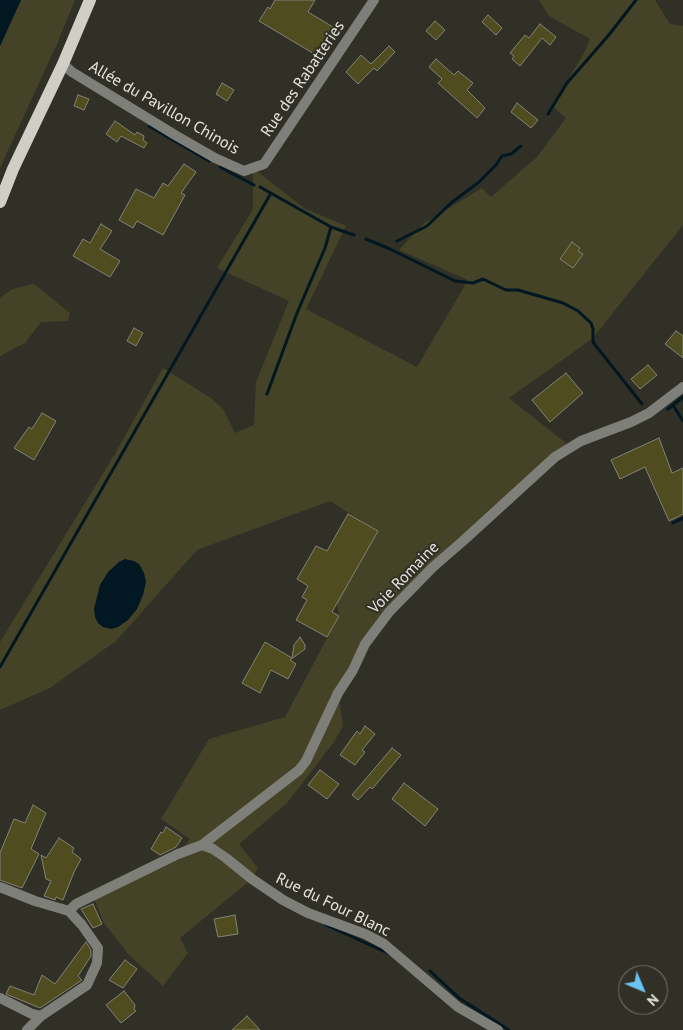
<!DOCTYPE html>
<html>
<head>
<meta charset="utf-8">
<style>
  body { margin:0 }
  #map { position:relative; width:683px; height:1030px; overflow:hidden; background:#313027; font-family:"PT Sans",sans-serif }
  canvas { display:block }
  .north { position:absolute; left:618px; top:965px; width:50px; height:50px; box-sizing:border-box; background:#313027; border:1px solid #797870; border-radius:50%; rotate:135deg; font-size:14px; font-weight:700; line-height:20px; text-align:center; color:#e5e5de }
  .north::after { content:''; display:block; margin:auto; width:18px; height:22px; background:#68c4f0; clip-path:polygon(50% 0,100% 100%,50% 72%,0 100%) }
</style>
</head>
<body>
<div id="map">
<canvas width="683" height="1030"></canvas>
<div class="north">N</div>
</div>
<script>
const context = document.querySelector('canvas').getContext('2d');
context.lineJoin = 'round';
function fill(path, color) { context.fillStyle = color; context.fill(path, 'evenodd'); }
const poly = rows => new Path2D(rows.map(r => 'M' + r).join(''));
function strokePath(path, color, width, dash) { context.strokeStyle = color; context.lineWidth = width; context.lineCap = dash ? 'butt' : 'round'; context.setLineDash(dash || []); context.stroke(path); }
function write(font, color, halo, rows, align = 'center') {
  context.font = font + ' "PT Sans",sans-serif'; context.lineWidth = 4; context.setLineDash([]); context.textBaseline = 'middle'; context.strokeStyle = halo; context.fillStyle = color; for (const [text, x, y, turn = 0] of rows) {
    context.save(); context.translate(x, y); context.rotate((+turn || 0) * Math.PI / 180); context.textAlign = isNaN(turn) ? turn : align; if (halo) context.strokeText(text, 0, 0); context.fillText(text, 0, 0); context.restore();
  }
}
fill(poly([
  [21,0,75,0,57,44,0,168,0,46],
  [539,0,655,0,670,24,683,26,683,225,592,339,509,398,571,447,389,612,338,692,343,726,334,742,287,803,239,844,258,868,252,879,180,938,188,953,163,986,129,955,104,923,93,896,178,854,190,839,161,819,209,739,285,717,339,616,337,603,377,531,330,501,197,550,116,641,50,688,0,710,0,642,113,457,163,368,211,398,223,409,235,433,254,425,256,382,289,301,217,268,253,209,253,168,304,208,346,226,306,309,417,367,468,280,399,250,423,224,482,188,491,197,537,157,566,118,552,106,583,55,590,39,549,16],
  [34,284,70,313,68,321,41,322,25,343,0,356,0,298,12,289]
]), '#444227');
fill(poly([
  [0,0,21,0,0,46],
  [125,559,134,561,139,564,144,573,146,582,143,595,137,609,128,620,118,627,111,629,103,627,98,623,95,617,94,609,100,585,108,572,119,562]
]), '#011722');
strokePath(poly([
  [548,114,567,83,608,36,636,0],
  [149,126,209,161],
  [220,167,254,185],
  [260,187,331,227],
  [366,239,390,249,455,281,473,283,483,279,506,290,518,290,563,303,578,311,591,323,593,329,593,342,596,346,642,404],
  [397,241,427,226,451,203,479,182,496,165,502,156,511,154,521,146],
  [267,394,297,313,325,248,331,227,354,235],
  [673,405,683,397],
  [668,409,673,405,683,421],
  [673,523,683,518],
  [0,667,271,193],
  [326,925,390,954],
  [430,971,459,998,509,1030]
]), '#011722', 3);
const building = poly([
  [275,0,315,0,308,12,333,27,316,55,259,21,268,7,270,9,275,0],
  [488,15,502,28,496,35,482,22,488,15],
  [435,21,445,30,436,40,426,31,435,21],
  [540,24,556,37,550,45,542,38,520,66,512,59,514,56,510,53,525,35,529,38,540,24],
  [389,46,395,52,377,71,374,68,358,84,346,72,361,55,371,64,389,46],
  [436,59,454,75,458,71,473,83,467,90,485,108,477,118,438,83,442,79,429,67,436,59],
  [222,83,234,90,227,101,216,94,222,83],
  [78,95,89,99,84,110,74,106,78,95],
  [517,103,538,120,531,128,511,112,517,103],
  [115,121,135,135,137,132,144,136,143,140,147,143,144,148,121,136,117,142,106,134,115,121],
  [184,164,196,172,181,193,185,195,163,235,137,221,133,228,119,220,136,189,154,198,163,183,168,186,184,164],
  [101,224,112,231,100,249,120,261,110,277,73,256,83,239,90,243,101,224],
  [572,242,580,248,578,251,583,254,573,268,560,259,572,242],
  [134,328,143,333,136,346,127,341,134,328],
  [676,331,683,336,683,358,665,344,676,331],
  [648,365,657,375,640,389,631,379,648,365],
  [566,373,583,393,550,422,532,400,566,373],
  [42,413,56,421,34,460,14,448,29,427,32,429,42,413],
  [659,438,672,473,683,468,683,514,669,521,645,467,620,479,611,460,659,438],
  [348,514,378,531,332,612,339,616,327,637,296,620,307,600,302,597,308,586,297,579,316,546,327,551,348,514],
  [300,637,305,645,305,649,290,660,296,664,288,679,271,670,260,693,242,683,265,642,292,658,294,645,300,637],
  [365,726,375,734,362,750,365,752,355,765,340,755,357,731,360,734,365,726],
  [392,748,401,755,372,789,370,787,358,800,352,795,392,748],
  [320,770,339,784,327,799,308,785,320,770],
  [404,783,438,809,425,826,392,799,404,783],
  [33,805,46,813,31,849,39,854,22,888,0,880,0,853,14,819,25,823,33,805],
  [166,827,182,838,176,847,160,855,151,849,161,832,163,833,166,827],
  [59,838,74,848,72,852,81,859,74,872,63,900,56,897,55,900,44,896,51,881,46,879,41,855,46,858,59,838],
  [93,904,102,924,93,928,81,909,93,904],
  [235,915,238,934,218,937,214,919,235,915],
  [86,942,91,950,91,956,78,976,82,980,40,1008,6,994,10,986,34,995,42,975,55,984,86,942],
  [125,960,137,969,123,988,109,980,125,960],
  [124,991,135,1005,134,1009,136,1011,121,1023,106,1005,124,991],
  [247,1016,260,1030,232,1030,247,1016]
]);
fill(building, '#4f4c20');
strokePath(building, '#838277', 1);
strokePath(poly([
  [63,64,72,72,175,135,215,158,244,171,264,164,374,0],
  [202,845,299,770,306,761,338,693,353,670,365,644,389,612,433,567,463,541,555,457,581,441,631,422,649,413,683,387],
  [0,887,35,901,69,911,82,925,98,948,97,963,87,985,41,1016],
  [69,911,76,904,178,854,202,845,213,849,226,858,252,879,283,900,308,913,365,934,384,944,458,1007,498,1030],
  [0,998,32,1014,41,1016,27,1030]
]), '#7f7f7a', 10);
strokePath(poly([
  [0,202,13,169,63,64,90,0]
]), '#cfcfc5', 12);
write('16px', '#e5e5de', '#313027', [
  ["Rue des Rabatteries",303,79,-56],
  ["Allée du Pavillon Chinois",164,108,30],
  ["Voie Romaine",404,578,-46],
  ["Rue du Four Blanc",333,905,26]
]);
</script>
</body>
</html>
